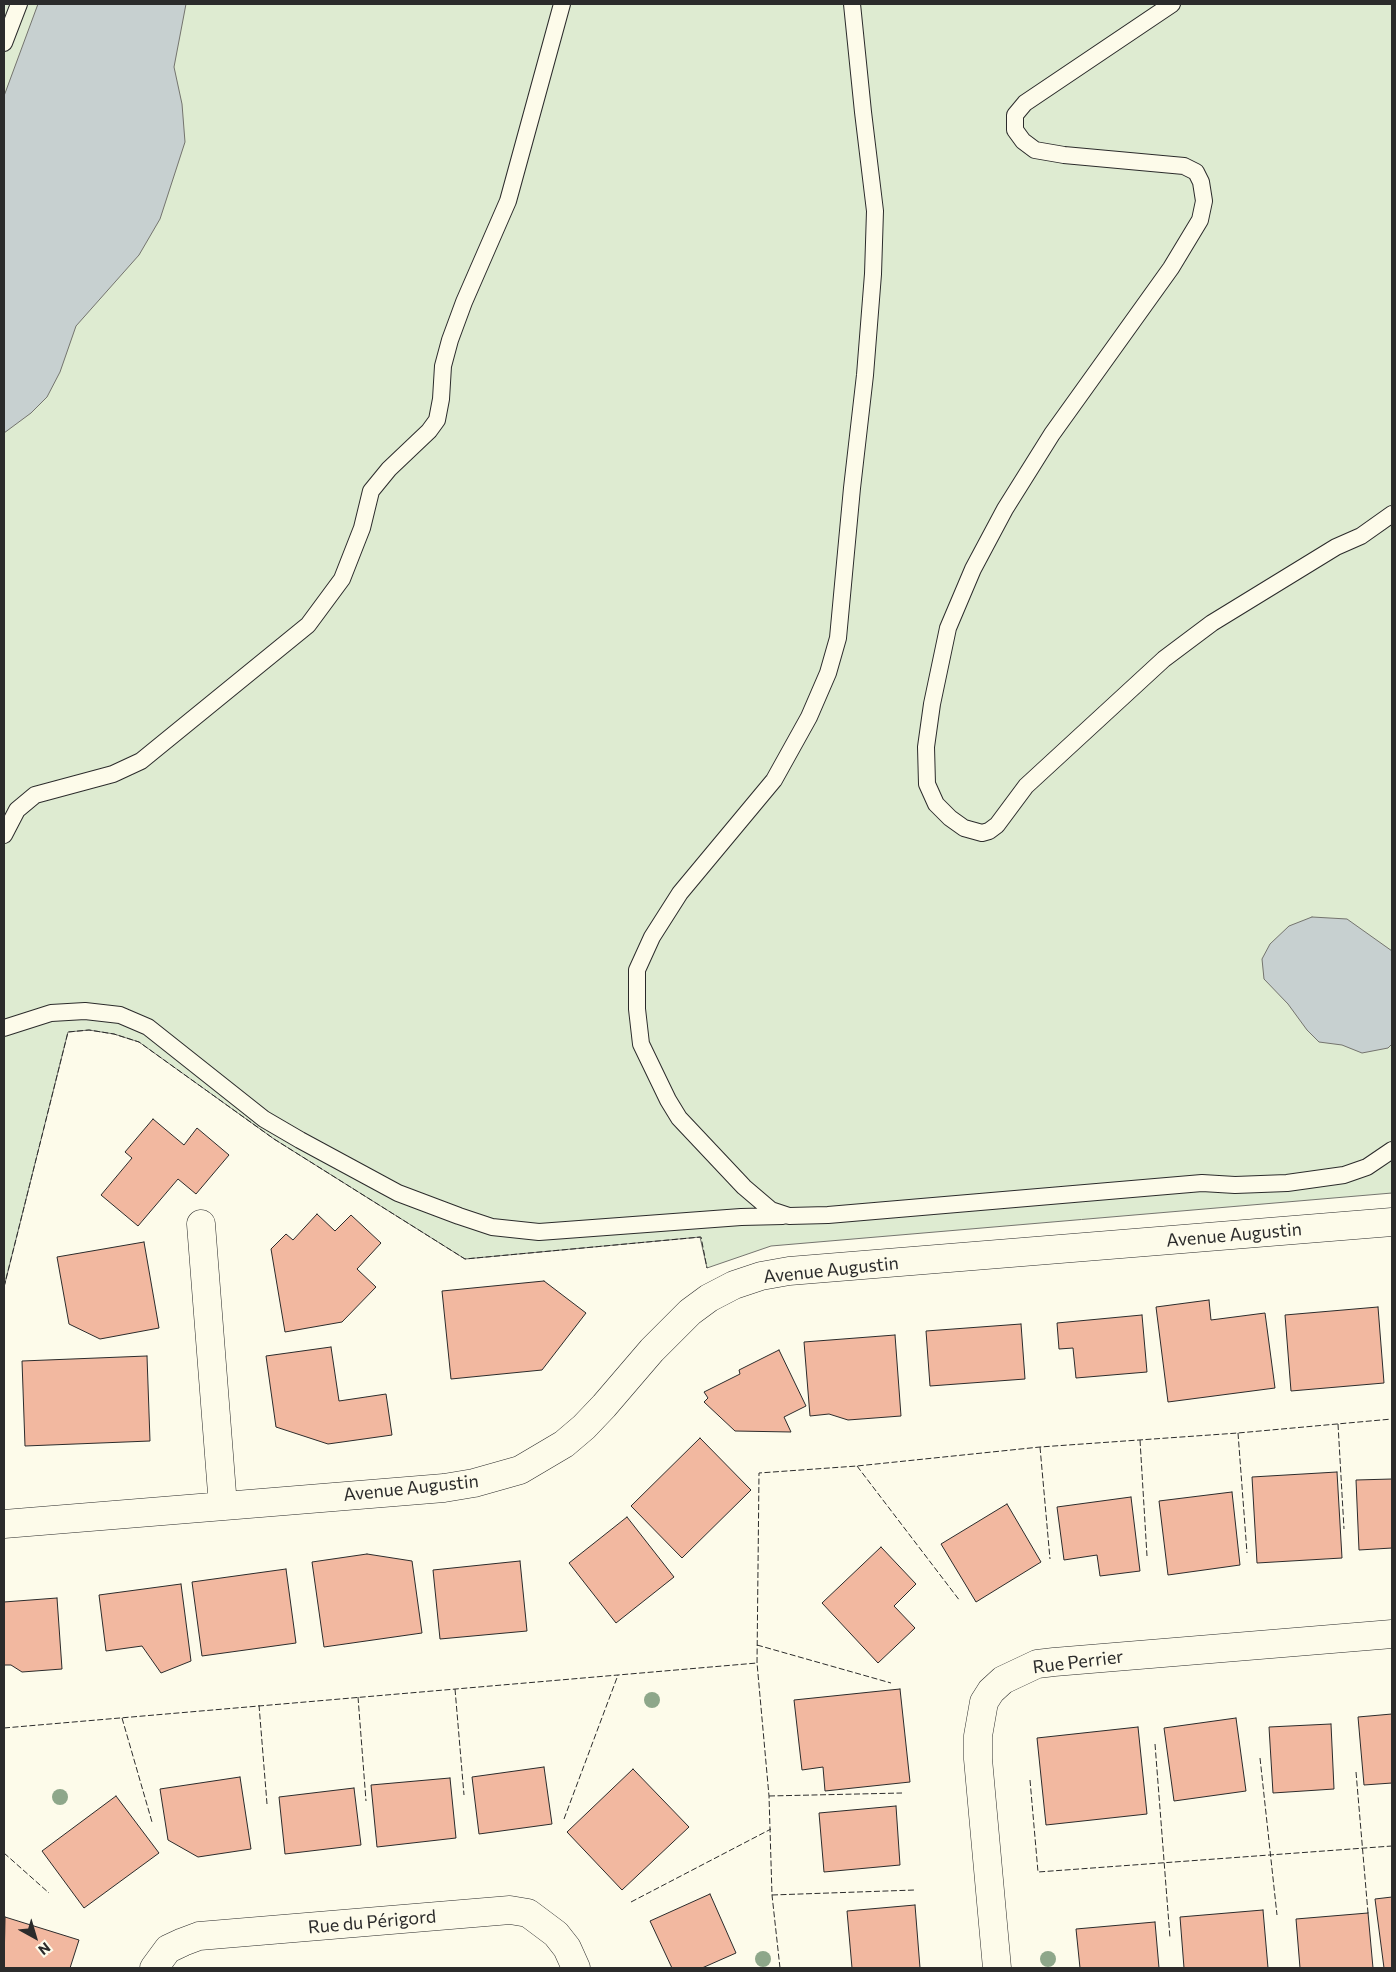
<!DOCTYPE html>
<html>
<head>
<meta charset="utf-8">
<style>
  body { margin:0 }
  #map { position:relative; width:1396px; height:1972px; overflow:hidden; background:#fdfbea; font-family:Commissioner,sans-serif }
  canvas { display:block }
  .frame { position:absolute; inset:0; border:5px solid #2b2b2b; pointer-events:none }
  .north { position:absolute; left:10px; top:1912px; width:50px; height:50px; -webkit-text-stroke:4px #fdfbea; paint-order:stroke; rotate:141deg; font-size:14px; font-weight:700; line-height:20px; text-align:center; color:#2b2b2b }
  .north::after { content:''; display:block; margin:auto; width:18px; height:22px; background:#2b2b2b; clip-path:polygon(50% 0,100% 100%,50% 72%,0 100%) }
</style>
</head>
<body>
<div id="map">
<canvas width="1396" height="1972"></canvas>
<div class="frame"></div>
<div class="north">N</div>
</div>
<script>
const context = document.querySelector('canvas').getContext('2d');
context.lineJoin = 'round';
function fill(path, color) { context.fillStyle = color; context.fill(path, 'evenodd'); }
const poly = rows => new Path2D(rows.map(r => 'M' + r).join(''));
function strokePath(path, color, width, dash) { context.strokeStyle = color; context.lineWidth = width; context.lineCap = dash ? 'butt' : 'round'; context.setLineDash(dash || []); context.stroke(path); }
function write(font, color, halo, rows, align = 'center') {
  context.font = font + ' Commissioner,sans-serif'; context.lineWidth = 4; context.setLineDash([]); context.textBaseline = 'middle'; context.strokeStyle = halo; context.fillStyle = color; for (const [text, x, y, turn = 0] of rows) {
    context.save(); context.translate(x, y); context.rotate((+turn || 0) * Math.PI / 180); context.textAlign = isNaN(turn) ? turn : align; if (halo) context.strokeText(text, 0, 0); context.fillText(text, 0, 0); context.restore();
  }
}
const green = poly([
  [4,4,1392,4,1392,1193,771,1246,707,1268,700,1237,465,1259,274,1139,139,1042,114,1034,89,1030,68,1032,4,1287,4,4]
]);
fill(green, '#deebd1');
strokePath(green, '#74746e', 1);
const water = poly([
  [38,4,186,4,174,67,182,104,185,142,160,219,139,255,76,326,60,372,47,397,31,413,4,433,4,96,38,4],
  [1312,917,1347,919,1392,951,1392,1044,1388,1048,1362,1053,1342,1045,1319,1042,1307,1030,1288,1004,1264,979,1262,959,1270,944,1289,926,1312,917]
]);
fill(water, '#c7d0d0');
strokePath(water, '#74746e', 1);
const building = poly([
  [153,1119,184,1145,197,1128,229,1155,196,1194,178,1179,138,1226,101,1195,132,1158,125,1152,153,1119],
  [317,1214,335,1231,351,1215,381,1243,357,1269,376,1287,342,1322,285,1332,271,1249,286,1234,293,1240,317,1214],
  [144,1242,159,1328,100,1339,69,1324,57,1257,144,1242],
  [544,1281,586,1313,542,1370,451,1379,442,1291,544,1281],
  [1209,1300,1211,1320,1265,1313,1275,1388,1168,1402,1156,1307,1209,1300],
  [1378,1307,1384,1383,1291,1391,1285,1315,1378,1307],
  [1142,1315,1147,1372,1076,1378,1073,1348,1059,1349,1057,1323,1142,1315],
  [1021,1324,1025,1379,930,1386,926,1331,1021,1324],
  [895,1335,901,1416,848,1420,829,1414,810,1416,804,1342,895,1335],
  [331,1347,339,1401,386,1394,392,1435,328,1444,276,1427,266,1356,331,1347],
  [779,1350,806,1406,784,1417,791,1432,735,1431,704,1402,708,1398,704,1392,740,1374,739,1370,779,1350],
  [147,1356,150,1441,25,1446,22,1361,147,1356],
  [700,1438,751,1490,682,1558,631,1506,700,1438],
  [1337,1472,1342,1558,1257,1563,1252,1477,1337,1472],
  [1392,1479,1392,1548,1359,1550,1356,1480,1392,1479],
  [1232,1492,1240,1565,1168,1575,1159,1501,1232,1492],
  [1131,1497,1140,1571,1100,1576,1097,1555,1064,1560,1057,1507,1131,1497],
  [1007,1504,1041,1562,976,1602,941,1544,1007,1504],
  [627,1517,674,1577,616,1623,569,1563,627,1517],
  [881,1547,916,1584,894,1606,915,1628,878,1663,822,1603,881,1547],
  [367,1554,412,1561,422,1633,324,1647,312,1562,367,1554],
  [520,1561,527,1631,440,1639,433,1570,520,1561],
  [286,1569,296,1643,202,1656,192,1582,286,1569],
  [181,1584,191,1661,161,1673,142,1646,106,1651,99,1595,181,1584],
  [57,1598,62,1669,22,1672,11,1665,4,1665,4,1602,57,1598],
  [900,1689,910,1782,825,1791,823,1767,802,1770,794,1700,900,1689],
  [1392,1714,1392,1783,1364,1785,1358,1717,1392,1714],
  [1236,1718,1246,1791,1174,1801,1164,1728,1236,1718],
  [1331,1724,1334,1789,1273,1793,1269,1727,1331,1724],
  [1138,1727,1147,1814,1046,1825,1037,1738,1138,1727],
  [544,1767,552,1824,479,1834,472,1777,544,1767],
  [633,1769,689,1827,622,1890,567,1832,633,1769],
  [240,1777,251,1849,198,1857,168,1840,160,1789,240,1777],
  [450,1778,456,1838,377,1847,371,1785,450,1778],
  [354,1788,361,1845,285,1854,279,1797,354,1788],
  [116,1796,159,1853,84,1908,42,1851,116,1796],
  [896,1806,900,1865,824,1872,819,1813,896,1806],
  [710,1894,736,1953,702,1968,672,1968,650,1921,710,1894],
  [1392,1897,1392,1968,1384,1968,1375,1899,1392,1897],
  [915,1905,920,1968,852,1968,847,1911,915,1905],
  [1263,1910,1268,1968,1184,1968,1180,1917,1263,1910],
  [1368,1913,1373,1968,1300,1968,1296,1919,1368,1913],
  [5,1917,79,1940,70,1968,4,1968,5,1917],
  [1155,1922,1159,1968,1080,1968,1076,1929,1155,1922]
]);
fill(building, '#f2b8a0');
strokePath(building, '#2b2b2b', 1);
const lane = poly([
  [852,4,863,112,875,211,873,274,865,375,852,488,838,638,828,673,809,717,774,780,680,893,652,937,637,970,637,1009,641,1044,668,1100,679,1118,744,1187,771,1210,789,1216,828,1215,1202,1183,1235,1185,1287,1183,1344,1175,1367,1167,1392,1150],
  [1172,4,1025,103,1015,115,1015,130,1023,141,1035,150,1064,155,1184,166,1196,172,1201,182,1204,201,1200,220,1171,268,1052,434,1005,509,973,569,948,628,932,704,926,747,927,784,936,804,950,818,964,828,982,833,989,831,997,825,1026,786,1164,659,1212,623,1336,547,1361,536,1392,514],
  [4,43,19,4],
  [4,835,17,810,35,795,113,774,141,761,308,625,342,579,362,528,371,491,389,469,429,431,437,420,441,399,443,366,450,340,464,302,508,201,562,4],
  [4,1028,51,1013,85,1011,120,1015,148,1027,264,1119,300,1140,398,1193,459,1216,492,1227,539,1232,741,1217,783,1216]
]);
const street = poly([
  [201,1224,223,1506],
  [4,1524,444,1488,474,1483,520,1470,564,1444,584,1427,604,1406,652,1350,690,1312,709,1298,734,1285,761,1276,789,1271,1392,1222],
  [154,1968,168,1949,183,1942,199,1936,510,1910,528,1913,556,1934,567,1948,576,1968],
  [997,1968,978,1759,978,1736,984,1702,991,1691,1003,1680,1037,1664,1054,1662,1392,1634]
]);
strokePath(lane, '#2b2b2b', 18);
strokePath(street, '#2b2b2b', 29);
strokePath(lane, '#fdfbea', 16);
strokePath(street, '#fdfbea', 28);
strokePath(poly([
  [4,1287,68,1032,89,1030,114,1034,139,1042,274,1139,465,1259,701,1237,707,1268],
  [1338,1424,1344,1529],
  [1238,1433,1247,1553],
  [1140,1440,1147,1556],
  [1040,1447,1050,1559],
  [857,1466,960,1601],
  [757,1645,891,1683],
  [455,1689,464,1795],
  [358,1697,366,1801],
  [259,1705,267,1804],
  [122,1718,152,1822],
  [4,1728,757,1663],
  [1155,1744,1170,1938],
  [1260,1758,1277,1915],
  [1356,1772,1368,1913],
  [1030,1780,1038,1872,1392,1846],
  [769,1796,902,1793],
  [564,1819,618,1675],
  [4,1853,49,1893],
  [772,1895,915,1890],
  [631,1902,771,1829],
  [780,1968,772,1895,769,1796,757,1663,759,1473,857,1466,1040,1447,1238,1433,1392,1419]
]), '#2b2b2b', 1, [6, 2.5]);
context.fillStyle = '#8ea78a';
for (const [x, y] of [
  [652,1700],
  [60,1797],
  [763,1959],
  [1048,1959]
]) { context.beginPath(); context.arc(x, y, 8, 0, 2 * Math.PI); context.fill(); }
write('18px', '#2b2b2b', '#fdfbea', [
  ["Avenue Augustin",1234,1235,-5],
  ["Avenue Augustin",831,1270,-6],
  ["Avenue Augustin",411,1488,-6],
  ["Rue Perrier",1078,1662,-7],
  ["Rue du Périgord",372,1922,-5]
]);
</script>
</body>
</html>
